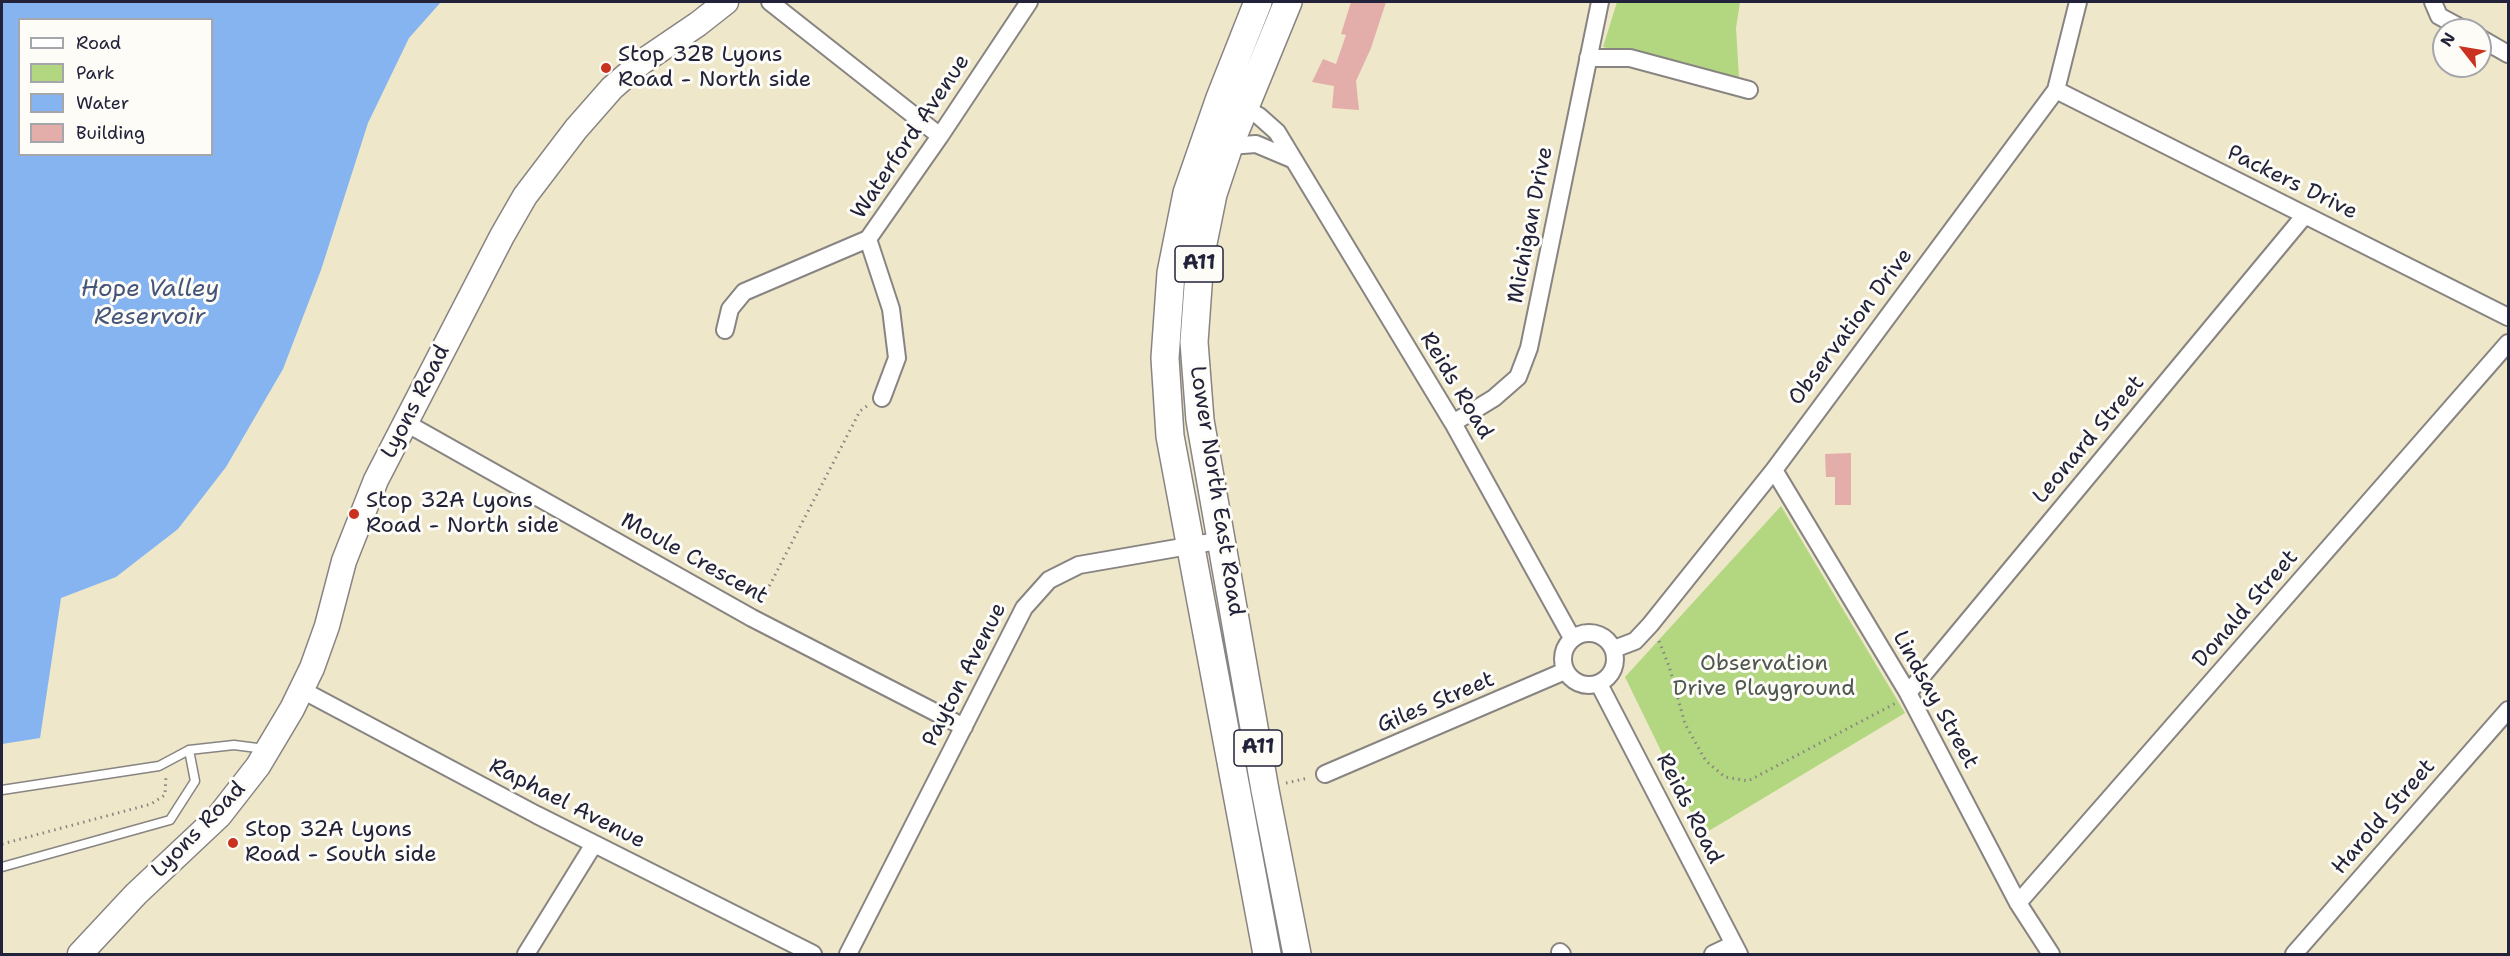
<!DOCTYPE html>
<html>
<head>
<meta charset="utf-8">
<style>
  body { margin:0 }
  #map { position:relative; width:2510px; height:956px; overflow:hidden; background:#eee7ca; font-family:"Shantell Sans",sans-serif }
  canvas { display:block }
  .frame { position:absolute; inset:0; border:3px solid #22223b; pointer-events:none }
  .legend { position:absolute; left:18px; top:18px; width:195px; height:138px; box-sizing:border-box; background:#fdfcf7; border:2px solid #a5a5ac; margin:0; padding:8px 10px; list-style:none; font-size:18px; color:#22223b }
  .legend li { display:flex; align-items:center; gap:12px; height:30px }
  .legend b { width:30px; border:2px solid #a5a5ac }
  .north { position:absolute; left:2432px; top:18px; width:60px; height:60px; box-sizing:border-box; background:#fdfcf7; border:2px solid #a5a5ac; border-radius:50%; rotate:301deg; font-size:16px; font-weight:700; line-height:24px; text-align:center; color:#22223b }
  .north::after { content:''; display:block; margin:auto; width:21px; height:27px; background:#c8321e; clip-path:polygon(50% 0,100% 100%,50% 72%,0 100%) }
</style>
</head>
<body>
<div id="map">
<canvas width="2510" height="956"></canvas>
<div class="frame"></div>
<ul class="legend">
<li><b style="height:8px;background:#fff"></b>Road</li>
<li><b style="height:16px;background:#b3d780"></b>Park</li>
<li><b style="height:16px;background:#85b4f0"></b>Water</li>
<li><b style="height:16px;background:#e3adaa"></b>Building</li>
</ul>
<div class="north">N</div>
</div>
<script>
const context = document.querySelector('canvas').getContext('2d');
context.lineJoin = 'round';
function fill(path, color) { context.fillStyle = color; context.fill(path, 'evenodd'); }
const poly = rows => new Path2D(rows.map(r => 'M' + r).join(''));
function strokePath(path, color, width, dash) { context.strokeStyle = color; context.lineWidth = width; context.lineCap = dash ? 'butt' : 'round'; context.setLineDash(dash || []); context.stroke(path); }
function write(font, color, halo, rows, align = 'center') {
  context.font = font + ' "Shantell Sans",sans-serif'; context.lineWidth = 6; context.setLineDash([]); context.textBaseline = 'middle'; context.strokeStyle = halo; context.fillStyle = color; for (const [text, x, y, turn = 0] of rows) {
    context.save(); context.translate(x, y); context.rotate((+turn || 0) * Math.PI / 180); context.textAlign = isNaN(turn) ? turn : align; if (halo) context.strokeText(text, 0, 0); context.fillText(text, 0, 0); context.restore();
  }
}
fill(poly([
  [1617,2,1740,2,1736,28,1739,78,1603,47],
  [1781,506,1905,713,1702,835,1625,677]
]), '#b3d780');
fill(poly([
  [2,2,441,2,409,38,368,123,321,270,283,369,226,467,178,529,116,577,61,598,40,738,2,744],
  [20,20,212,20,212,154,20,154]
]), '#85b4f0');
fill(poly([
  [1351,2,1386,2,1371,48,1356,81,1359,110,1332,108,1334,86,1312,82,1323,59,1336,64,1346,35,1341,34],
  [1851,453,1851,505,1835,505,1835,477,1826,477,1825,454]
]), '#e3adaa');
const lane = poly([
  [2,790,159,766,189,750,234,745,265,749],
  [2,867,170,820,195,781,189,750]
]);
const street = poly([
  [770,2,940,136],
  [2433,2,2439,16,2465,30],
  [2480,38,2508,54],
  [1588,58,1630,58,1749,90],
  [2056,90,2508,317],
  [1237,104,1259,116,1277,132,1453,423,1572,638],
  [1229,146,1256,144,1294,160],
  [868,239,891,309,897,358,882,398],
  [725,330,730,309,744,292,868,239,940,136,1029,2],
  [406,423,752,618,964,727],
  [1453,423,1494,398,1518,377,1529,348,1600,2],
  [1774,470,1908,693,2018,903,2051,954],
  '1563 659a26 26 0 1 1 52 0a26 26 0 1 1-52 0Z',
  [1614,649,1635,641,1650,625,1774,470,2056,90,2078,2],
  [1599,684,1739,954],
  [302,690,537,815,813,954],
  [1908,693,2305,215],
  [1325,774,1565,671],
  [2018,903,2508,343],
  [1560,952,1562,954],
  [526,954,594,844],
  [848,954,1024,608,1049,580,1079,565,1223,540],
  [1713,954,1734,944],
  [2294,954,2508,710]
]);
const secondary = poly([
  [80,954,136,894,219,816,258,766,292,709,312,668,327,626,344,561,376,480,502,236,525,196,576,129,612,88,642,62,698,24,726,2]
]);
const primary = poly([
  [1258,2,1220,98,1187,193,1171,273,1165,358,1170,436,1267,954],
  [1288,2,1229,146,1213,194,1200,258,1194,342,1200,420,1265,790,1297,954]
]);
strokePath(lane, '#888482', 11);
strokePath(street, '#888482', 20);
strokePath(secondary, '#888482', 27);
strokePath(primary, '#888482', 30);
strokePath(poly([
  [761,602,860,411,867,406],
  [1659,641,1669,666,1685,724,1706,761,1725,777,1748,781,1896,703],
  [1286,783,1308,778],
  [2,844,151,804,165,795,166,776]
]), '#888482', 3, [1.5, 4.5]);
strokePath(lane, '#fff', 8);
strokePath(street, '#fff', 16);
strokePath(secondary, '#fff', 24);
strokePath(primary, '#fff', 27);
for (const [x, y, r, color] of [
  [606,68,6,"#c8321e"],
  [354,514,6,"#c8321e"],
  [233,843,6,"#c8321e"]
]) { const dot = new Path2D(); dot.arc(x, y, r, 0, 2 * Math.PI); context.fillStyle = color; context.fill(dot); strokePath(dot, '#fdfcf7', 2); }
for (const [x, y, w] of [
  [1199,264,48],
  [1258,748,48]
]) { const box = new Path2D(); box.roundRect(x - w / 2, y - 18, w, 36, 4.5); context.fillStyle = '#fdfcf7'; context.fill(box); strokePath(box, '#22223b', 1.5); }
write('bold 21px', '#22223b', null, [
  ["A11",1199,264],
  ["A11",1258,748]
]);
write('22px', '#22223b', '#fdfcf7', [
  ["Stop 32B Lyons",618,55],
  ["Road - North side",618,80],
  ["Stop 32A Lyons",366,501],
  ["Road - North side",366,526],
  ["Stop 32A Lyons",245,830],
  ["Road - South side",245,855]
], 'left');
write('22px', '#22223b', '#fdfcf7', [
  ["Waterford Avenue",911,137,-56],
  ["Packers Drive",2292,183,26],
  ["Michigan Drive",1531,225,-79],
  ["Observation Drive",1851,327,-53],
  ["Reids Road",1456,386,59],
  ["Lyons Road",416,402,-63],
  ["Leonard Street",2089,440,-50],
  ["Lower North East Road",1216,491,81],
  ["Moule Crescent",694,559,29],
  ["Donald Street",2246,609,-49],
  ["Payton Avenue",965,675,-63],
  ["Lindsay Street",1935,700,61],
  ["Giles Street",1436,703,-23],
  ["Raphael Avenue",567,804,27],
  ["Reids Road",1689,809,63],
  ["Harold Street",2384,817,-49],
  ["Lyons Road",199,830,-46]
]);
write('22px', '#4e5850', '#fdfcf7', [
  ["Observation",1764,664],
  ["Drive Playground",1764,689]
]);
write('italic 24px', '#45557a', '#fdfcf7', [
  ["Hope Valley",150,290],
  ["Reservoir",150,318]
]);
</script>
</body>
</html>
